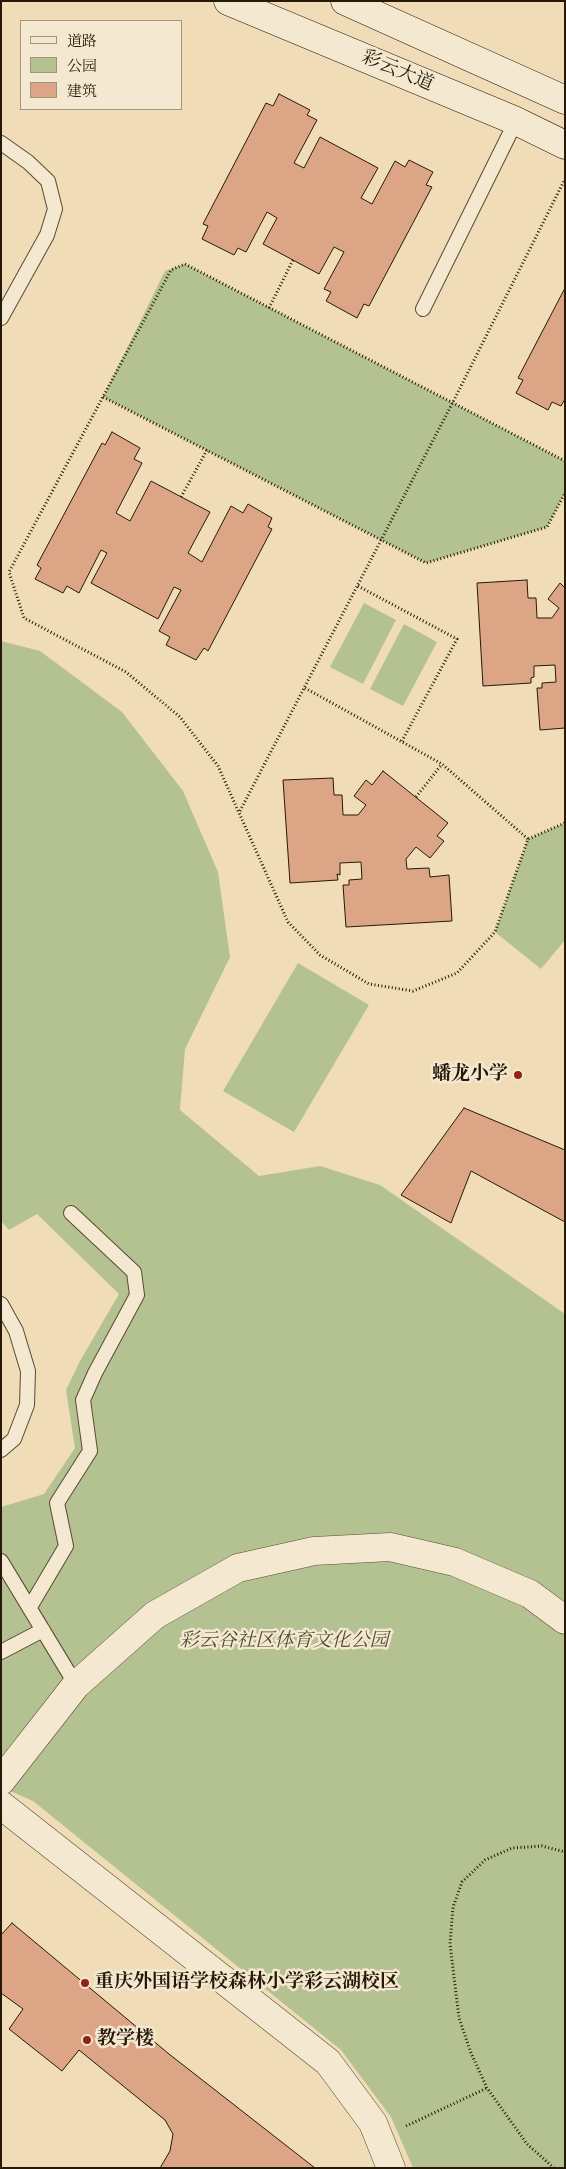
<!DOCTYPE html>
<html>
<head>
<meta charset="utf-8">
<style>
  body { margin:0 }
  #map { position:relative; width:566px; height:2169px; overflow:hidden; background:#f0dcb6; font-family:"IM FELL DW Pica","Noto Serif SC",serif }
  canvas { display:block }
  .frame { position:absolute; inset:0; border:2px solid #261908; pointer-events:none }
  .legend { position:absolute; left:20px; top:20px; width:162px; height:90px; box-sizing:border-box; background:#f5e8d0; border:1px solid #a29580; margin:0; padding:6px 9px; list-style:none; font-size:15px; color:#261908 }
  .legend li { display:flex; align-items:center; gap:10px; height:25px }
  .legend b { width:25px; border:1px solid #a29580 }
</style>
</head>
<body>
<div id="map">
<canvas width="566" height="2169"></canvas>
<div class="frame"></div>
<ul class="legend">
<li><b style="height:6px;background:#f5e8d0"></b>道路</li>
<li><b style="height:14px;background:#b4c292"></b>公园</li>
<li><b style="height:14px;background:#dca586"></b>建筑</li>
</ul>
</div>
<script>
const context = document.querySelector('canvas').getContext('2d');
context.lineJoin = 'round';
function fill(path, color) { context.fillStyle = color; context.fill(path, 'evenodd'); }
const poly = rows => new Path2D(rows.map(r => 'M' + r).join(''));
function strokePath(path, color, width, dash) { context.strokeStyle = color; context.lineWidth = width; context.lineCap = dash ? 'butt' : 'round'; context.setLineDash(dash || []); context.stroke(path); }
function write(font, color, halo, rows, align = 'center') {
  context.font = font + ' "IM FELL DW Pica","Noto Serif SC",serif'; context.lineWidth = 5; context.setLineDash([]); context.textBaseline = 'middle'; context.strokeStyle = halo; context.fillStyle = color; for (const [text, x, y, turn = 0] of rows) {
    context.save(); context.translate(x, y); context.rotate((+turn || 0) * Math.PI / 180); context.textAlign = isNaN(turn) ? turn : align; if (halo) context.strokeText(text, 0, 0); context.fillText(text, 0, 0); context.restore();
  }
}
fill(poly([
  [185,264,565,461,565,493,547,527,426,563,103,397,165,271],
  [364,603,396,620,363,684,330,667],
  [404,624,437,642,403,706,370,689],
  [1,641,40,651,122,712,183,791,218,872,230,957,185,1049,180,1110,259,1176,320,1166,380,1185,565,1314,565,2168,413,2168,391,2117,341,2050,33,1801,1,1787,1,1507,44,1494,75,1448,66,1390,80,1361,119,1294,37,1214,9,1230,1,1221],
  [565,823,565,940,541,969,495,932,528,839],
  [298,963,369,1005,294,1132,223,1091]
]), '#b4c292');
const building = poly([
  [279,94,310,110,307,115,317,120,294,163,304,168,320,137,378,168,361,198,372,204,395,161,405,167,409,160,433,172,426,185,432,187,369,306,364,304,357,318,326,301,331,292,324,289,344,252,334,247,319,274,263,244,277,218,267,212,246,252,238,248,234,255,202,239,208,226,203,224,266,103,273,106,279,94],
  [565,288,565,399,561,406,552,402,548,410,516,393,523,380,518,378,565,288],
  [112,432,140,448,134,459,142,463,116,513,130,521,151,481,210,512,188,553,202,562,231,506,243,513,248,504,272,518,268,527,272,529,208,651,204,648,196,660,166,645,170,637,159,631,181,590,174,587,158,619,91,583,107,553,101,550,79,593,67,586,63,593,35,579,41,568,37,565,102,443,105,445,112,432],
  [527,580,528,598,536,598,537,618,552,618,559,608,548,599,560,583,565,588,565,728,540,730,537,688,542,688,542,683,556,682,555,665,534,666,534,677,531,678,531,683,483,686,477,583,527,580],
  [383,771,448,823,437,836,444,841,430,858,416,847,406,859,407,869,429,868,430,877,449,875,452,921,346,927,343,885,349,885,349,880,362,879,361,862,340,863,340,875,337,874,338,880,290,883,283,780,333,778,334,795,342,795,343,815,358,815,366,805,354,796,366,780,372,785,383,771],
  [464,1108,565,1150,565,1222,471,1171,451,1223,401,1195,464,1108],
  [12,1923,169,2054,315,2168,160,2168,170,2151,173,2134,165,2120,79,2050,62,2071,9,2029,23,2009,1,1993,1,1935,12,1923]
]);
fill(building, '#dca586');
strokePath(building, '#261908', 1);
const service = poly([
  [1,143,28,162,48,181,55,209,47,235,1,318],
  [423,309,516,121],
  [1,1304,16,1331,28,1371,27,1405,14,1439,1,1450],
  [1,1561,76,1685],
  [30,1607,66,1546,57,1503,90,1451,83,1400,95,1373,137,1295,134,1272,71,1213],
  [1,1652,43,1630]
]);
const minor = poly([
  [1,1781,76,1685,155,1615,238,1568,314,1551,390,1547,455,1562,530,1594,565,1620],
  [1,1805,328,2062,373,2123,391,2168]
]);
const secondary = poly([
  [228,1,516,121,565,145],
  [345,1,565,100]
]);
strokePath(service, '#584a34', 16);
strokePath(minor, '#584a34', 29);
strokePath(secondary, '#261908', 29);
strokePath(poly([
  [269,308,293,260],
  [103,397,426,563,547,527,565,493],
  [565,461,185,264,171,270,9,572,24,618,126,672,180,717,218,766,288,922,320,955,369,984,413,991,457,973,495,932,528,839,565,823],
  [181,497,207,450],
  [358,586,457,639,402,741],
  [305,688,442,764,528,839],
  [416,797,442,764],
  [240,811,453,402,565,179],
  [406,2126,487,2088],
  [554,2168,527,2144,487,2088,471,2053,459,2018,450,1944,453,1907,462,1882,485,1860,512,1848,542,1846,565,1852]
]), '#261908', 3, [1, 2.5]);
strokePath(service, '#f5e8d0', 14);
strokePath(minor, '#f5e8d0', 28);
strokePath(secondary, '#f5e8d0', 28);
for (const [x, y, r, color] of [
  [518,1075,5,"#8f2418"],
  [85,1983,5,"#8f2418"],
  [87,2040,5,"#8f2418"]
]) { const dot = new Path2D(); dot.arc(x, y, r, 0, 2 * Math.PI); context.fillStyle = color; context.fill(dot); strokePath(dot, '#f5e8d0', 2); }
write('19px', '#261908', '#f5e8d0', [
  ["彩云大道",397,72,23]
]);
write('bold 19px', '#261908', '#f5e8d0', [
  ["蟠龙小学",508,1075,"right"],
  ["重庆外国语学校森林小学彩云湖校区",95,1983],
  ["教学楼",97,2040]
], 'left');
write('italic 19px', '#514c31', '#f5e8d0', [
  ["彩云谷社区体育文化公园",284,1642]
]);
</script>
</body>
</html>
